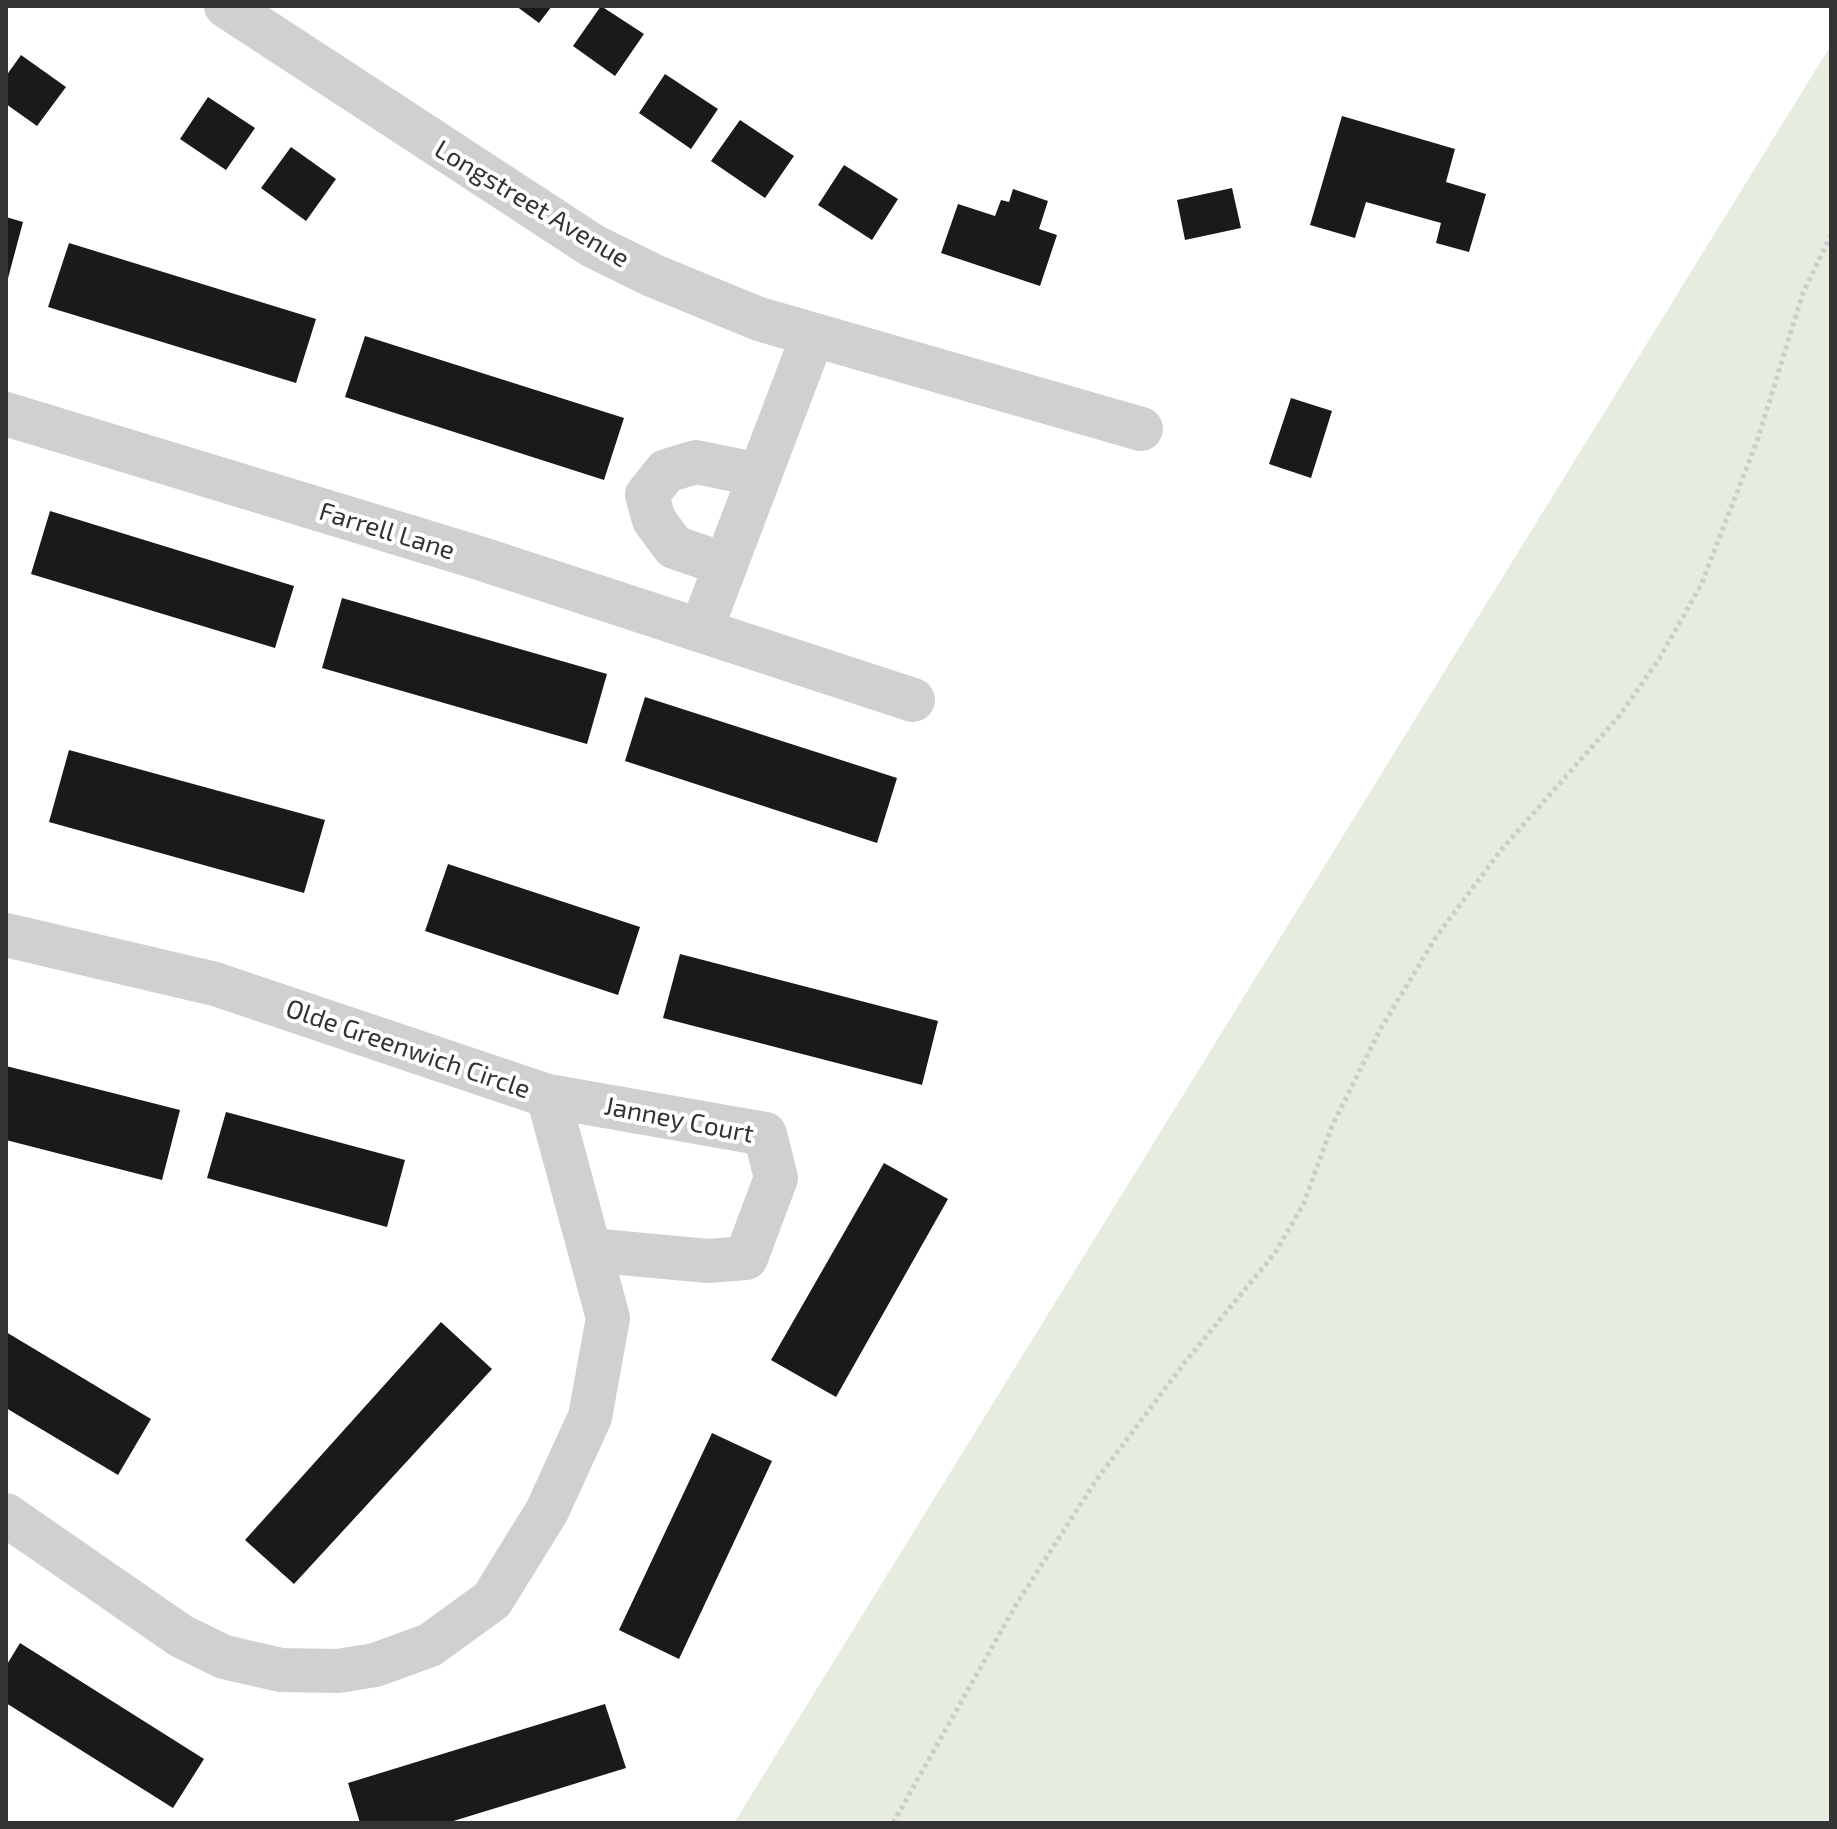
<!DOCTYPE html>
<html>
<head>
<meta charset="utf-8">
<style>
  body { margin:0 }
  #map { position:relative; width:1837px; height:1829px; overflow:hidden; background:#fff; font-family:"Exo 2",sans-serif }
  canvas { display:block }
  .frame { position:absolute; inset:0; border:8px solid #333; pointer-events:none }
</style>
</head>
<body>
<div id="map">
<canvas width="1837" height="1829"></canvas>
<div class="frame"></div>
</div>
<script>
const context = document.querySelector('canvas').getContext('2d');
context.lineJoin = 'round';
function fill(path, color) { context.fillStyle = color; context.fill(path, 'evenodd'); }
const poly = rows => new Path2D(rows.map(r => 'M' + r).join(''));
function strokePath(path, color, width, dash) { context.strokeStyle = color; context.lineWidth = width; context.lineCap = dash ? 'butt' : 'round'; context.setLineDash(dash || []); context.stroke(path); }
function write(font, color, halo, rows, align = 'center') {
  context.font = font + ' "Exo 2",sans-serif'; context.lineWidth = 8; context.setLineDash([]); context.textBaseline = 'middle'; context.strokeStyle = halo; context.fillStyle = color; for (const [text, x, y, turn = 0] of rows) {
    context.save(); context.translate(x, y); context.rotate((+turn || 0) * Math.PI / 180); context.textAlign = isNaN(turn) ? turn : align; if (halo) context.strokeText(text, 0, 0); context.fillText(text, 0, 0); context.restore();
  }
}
fill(poly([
  [1831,45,1831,1823,734,1823]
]), '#e6ecdf');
fill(poly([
  [516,6,552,6,539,23],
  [601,6,644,34,615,76,573,46],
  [21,55,66,87,37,126,6,104,6,76],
  [665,74,718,109,691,149,639,113],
  [208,97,255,128,226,170,180,139],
  [1342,116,1455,149,1446,182,1486,194,1469,252,1436,243,1441,223,1366,202,1355,238,1310,225],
  [740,120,794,156,765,198,711,161],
  [291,147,336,179,306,221,261,188],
  [844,165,898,199,872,240,818,205],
  [1232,188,1241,228,1185,240,1177,200],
  [1013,189,1048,201,1039,229,1057,235,1040,286,941,253,958,204,995,216,1001,200,1009,202],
  [6,217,23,222,7,282,6,282],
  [69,243,316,319,296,383,48,307],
  [365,336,624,418,604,480,345,397],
  [1291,398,1332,411,1311,478,1269,464],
  [50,511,294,586,275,648,31,574],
  [342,598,607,674,587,744,322,668],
  [645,697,897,778,877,843,625,761],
  [69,750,325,820,304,893,49,822],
  [448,864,640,927,618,995,425,931],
  [680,954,938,1021,922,1085,663,1018],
  [6,1066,180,1110,162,1180,6,1140],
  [226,1112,405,1160,387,1227,207,1178],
  [884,1163,948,1199,836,1397,771,1360],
  [441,1322,492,1369,294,1584,245,1540],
  [6,1332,151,1419,118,1475,6,1408],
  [712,1433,772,1461,679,1659,619,1630],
  [20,1643,204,1759,173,1808,6,1703,6,1666],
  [605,1704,626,1768,447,1823,360,1823,348,1783]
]), '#1a1a1a');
strokePath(poly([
  [893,1823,1017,1603,1097,1479,1185,1362,1275,1253,1304,1203,1332,1126,1380,1030,1436,937,1501,850,1620,715,1659,659,1701,585,1757,441,1803,293,1831,235]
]), '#cdcdcd', 5, [4, 4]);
strokePath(poly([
  [226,6,593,246,654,276,759,319,1141,429],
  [6,414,479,558,913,700],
  [726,565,674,547,654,520,647,495,666,471,696,462,760,475],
  [701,630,813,335],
  [6,935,215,984,548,1096,608,1318,590,1417,547,1511,492,1600,430,1645,375,1665,338,1671,281,1670,224,1657,181,1636,6,1515],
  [548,1096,765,1134,776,1178,746,1258,708,1261,590,1250]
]), '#d0d0d0', 44);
write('26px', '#333', '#fff', [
  ["Longstreet Avenue",532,204,31],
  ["Farrell Lane",387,531,17],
  ["Olde Greenwich Circle",408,1049,19],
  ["Janney Court",679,1120,11]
]);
</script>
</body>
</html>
